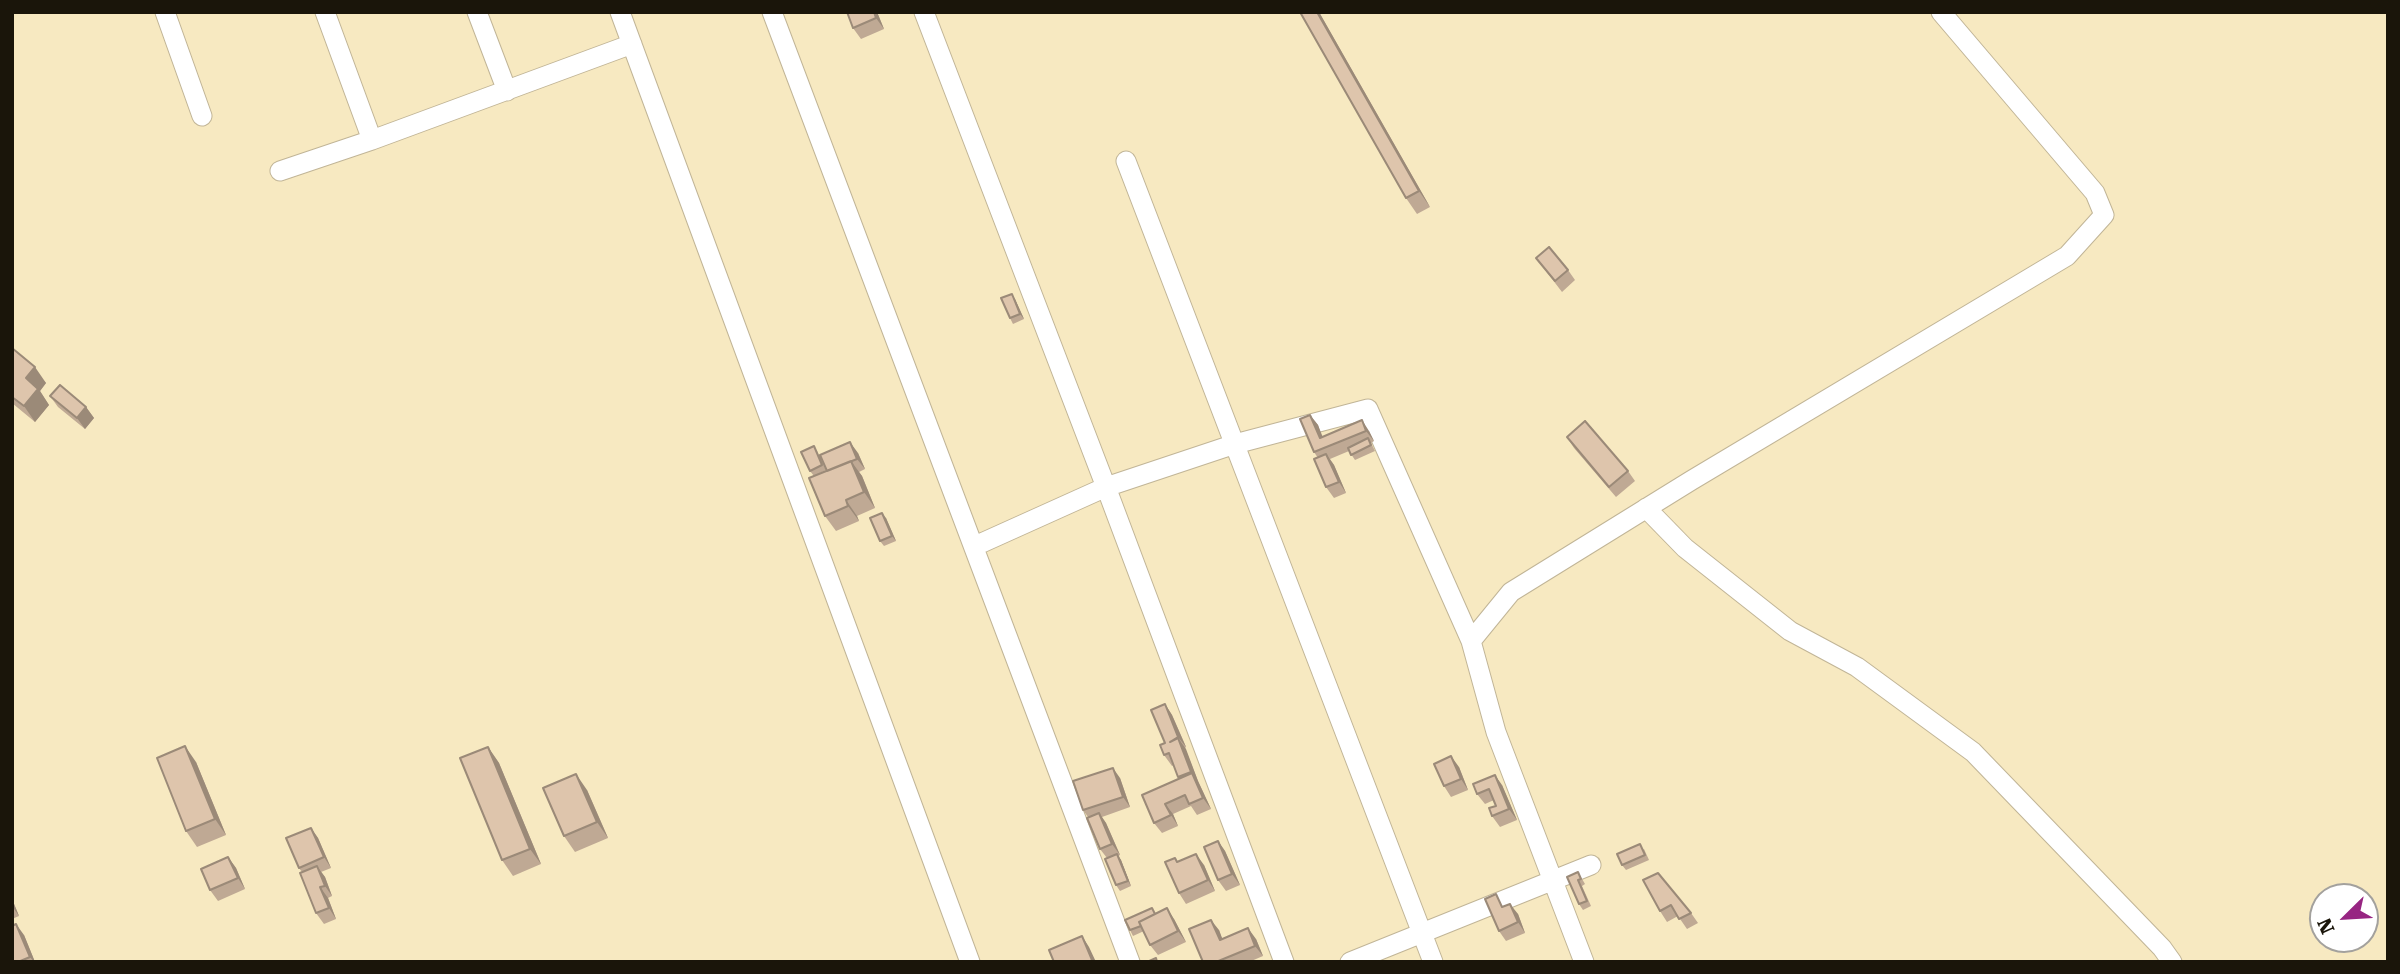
<!DOCTYPE html>
<html>
<head>
<meta charset="utf-8">
<style>
  body { margin:0 }
  #map { position:relative; width:2400px; height:974px; overflow:hidden; background:#fdf4da; font-family:"Roboto Serif",serif }
  canvas { display:block }
  .frame { position:absolute; inset:0; border:14px solid #1a150a; pointer-events:none }
  .north { position:absolute; left:2309px; top:883px; width:70px; height:70px; box-sizing:border-box; background:#fff; border:2px solid #a3a19d; border-radius:50%; rotate:246deg; font-size:19px; font-weight:700; line-height:28px; text-align:center; color:#1a150a }
  .north::after { content:''; display:block; margin:auto; width:24px; height:32px; background:#972582; clip-path:polygon(50% 0,100% 100%,50% 72%,0 100%) }
</style>
</head>
<body>
<div id="map">
<canvas width="2400" height="974"></canvas>
<div class="frame"></div>
<div class="north">N</div>
</div>
<script>
const context = document.querySelector('canvas').getContext('2d');
context.lineJoin = 'round';
function fill(path, color) { context.fillStyle = color; context.fill(path, 'evenodd'); }
const poly = rows => new Path2D(rows.map(r => 'M' + r).join(''));
function strokePath(path, color, width, dash) { context.strokeStyle = color; context.lineWidth = width; context.lineCap = dash ? 'butt' : 'round'; context.setLineDash(dash || []); context.stroke(path); }
fill(poly([
  [12,12,2388,12,2388,962,12,962],
  [2323,897,2365,897,2365,939,2323,939]
]), '#f7e9c1');
const minor = poly([
  [165,12,202,116],
  [325,12,372,140],
  [477,12,507,91],
  [620,12,970,962],
  [772,12,1130,962],
  [924,12,1106,487,1284,962],
  [1126,161,1433,962],
  [280,171,372,140,632,44],
  [1646,508,1685,548,1790,631,1857,667,1973,752,2162,948,2172,962],
  [975,546,1106,487,1235,444,1368,409,1471,641,1496,732,1584,962],
  [1471,641,1511,592,1692,480,2067,256,2104,215,2095,193,1941,12],
  [1350,962,1591,865]
]);
strokePath(minor, '#c1b597', 21);
strokePath(minor, '#fff', 19);
fill(poly([
  [847,12,877,12,884,29,861,39,853,28],
  [1300,12,1319,12,1430,207,1417,214,1406,198],
  [1536,258,1568,270,1575,280,1562,292],
  [1015,299,1024,319,1013,324,1010,318],
  [12,348,46,383,40,391,49,405,35,422,12,403],
  [50,396,86,407,94,418,85,429,58,407],
  [1310,415,1318,425,1322,437,1369,431,1374,441,1371,443,1375,451,1355,460,1349,451,1330,459,1334,465,1346,493,1334,498,1326,487,1318,458,1314,452],
  [1567,437,1628,471,1635,481,1616,497,1574,448],
  [817,451,826,470,814,476,810,471],
  [858,453,865,469,859,472,862,476,875,508,857,516,859,521,836,531,825,516,827,471],
  [886,518,896,541,884,546,880,541],
  [1165,704,1172,715,1186,747,1185,748,1198,781,1211,809,1197,815,1191,806,1173,814,1178,826,1162,833,1154,823,1179,778,1174,765,1172,766,1164,755,1165,743],
  [488,747,499,763,541,864,513,876,502,860],
  [196,762,226,835,197,847,186,831],
  [1459,767,1468,790,1451,797,1444,786],
  [1120,778,1130,807,1102,817,1106,823,1120,855,1118,856,1121,860,1131,886,1120,891,1116,885,1107,858,1100,849,1088,817,1083,810],
  [1473,784,1502,785,1517,820,1500,827,1492,816,1496,806,1494,800,1485,804,1477,794],
  [587,790,608,838,575,852,564,836],
  [311,828,318,838,331,868,321,872,325,877,332,896,328,898,336,919,324,924,316,913,302,872,299,868],
  [1218,841,1225,851,1240,885,1226,891,1218,880],
  [1644,849,1649,860,1626,870,1622,865],
  [228,857,236,868,245,889,218,901,210,890],
  [1178,862,1204,865,1215,891,1186,904,1179,893],
  [1578,872,1585,884,1582,886,1591,906,1583,910,1579,904],
  [1643,880,1691,913,1698,923,1687,929,1678,916,1667,922,1660,911],
  [12,899,19,916,12,919],
  [1504,906,1518,914,1525,933,1506,941,1499,931],
  [1156,913,1174,919,1186,942,1158,955,1150,945,1144,931,1133,936,1130,930],
  [1219,930,1222,939,1256,939,1263,956,1249,962,1203,962],
  [24,935,35,962,12,962]
]), '#bfa994');
fill(poly([
  [874,12,877,12,884,29,876,18],
  [1317,12,1319,12,1430,207,1419,191],
  [1012,294,1015,299,1024,319,1020,314],
  [35,367,46,383,40,391,49,405,35,422,24,406,26,378],
  [86,407,94,418,85,429,77,418],
  [1310,415,1318,425,1327,448,1320,438],
  [1362,420,1369,431,1374,441,1366,431],
  [850,442,858,453,865,469,857,459],
  [1326,454,1334,465,1346,493,1339,482],
  [851,461,862,476,875,508,864,492],
  [846,500,857,516,859,521,848,506],
  [882,513,886,518,896,541,892,536],
  [1165,704,1172,715,1186,747,1178,737],
  [1178,738,1186,749,1198,781,1211,809,1203,798,1191,772],
  [185,746,196,762,226,835,215,819],
  [488,747,499,763,541,864,530,849],
  [1451,756,1459,767,1468,790,1461,779],
  [1113,768,1120,778,1130,807,1123,797],
  [576,774,587,790,608,838,597,822],
  [1495,775,1502,785,1517,820,1509,809],
  [1165,804,1173,814,1178,826,1171,815],
  [1099,813,1106,823,1120,855,1112,844],
  [311,828,318,838,331,868,324,857],
  [1218,841,1225,851,1240,885,1232,874],
  [1117,854,1121,860,1131,886,1128,881],
  [1196,854,1204,865,1215,891,1208,880],
  [228,857,236,868,245,889,238,878],
  [317,866,325,877,332,896,325,886],
  [320,887,328,898,336,919,329,908],
  [12,899,19,916,12,906],
  [1510,904,1518,914,1525,933,1518,922],
  [1167,908,1174,919,1186,942,1178,931],
  [1211,920,1219,930,1227,951,1220,940],
  [16,924,24,935,35,962,34,962,30,957],
  [1248,928,1256,939,1263,956,1255,946],
  [1082,936,1089,947,1096,962,1093,962,1092,960]
]), '#9b8a78');
const building = poly([
  [847,12,874,12,876,18,853,28,847,12],
  [1300,12,1317,12,1419,191,1406,198,1300,12],
  [1549,247,1568,270,1555,281,1536,258,1549,247],
  [1012,294,1020,314,1010,318,1001,298,1012,294],
  [12,348,35,367,26,378,38,389,24,406,12,397,12,348],
  [60,385,86,407,77,418,50,396,60,385],
  [1310,415,1320,438,1362,420,1366,431,1314,452,1300,419,1310,415],
  [1585,421,1628,471,1609,487,1567,437,1585,421],
  [1368,438,1371,445,1351,455,1348,448,1368,438],
  [850,442,857,459,827,471,820,455,850,442],
  [814,446,822,465,810,471,801,452,814,446],
  [1326,454,1339,482,1326,487,1314,459,1326,454],
  [851,461,864,492,846,500,848,506,825,516,809,478,851,461],
  [882,513,892,536,880,541,870,518,882,513],
  [1165,704,1178,737,1170,742,1178,738,1191,772,1178,777,1169,753,1164,755,1160,745,1165,743,1151,710,1165,704],
  [185,746,215,819,186,831,157,758,185,746],
  [488,747,530,849,502,860,460,758,488,747],
  [1451,756,1461,779,1444,786,1434,764,1451,756],
  [1113,768,1123,797,1083,810,1073,781,1113,768],
  [1192,773,1203,798,1189,804,1185,795,1165,804,1171,815,1154,823,1142,795,1192,773],
  [576,774,597,822,564,836,543,788,576,774],
  [1495,775,1509,809,1492,816,1489,808,1496,806,1489,789,1477,794,1473,784,1495,775],
  [1099,813,1112,844,1100,849,1087,818,1099,813],
  [311,828,324,857,299,868,286,838,311,828],
  [1218,841,1232,874,1218,880,1204,847,1218,841],
  [1640,844,1645,855,1622,865,1617,854,1640,844],
  [1117,854,1128,881,1116,885,1105,859,1117,854],
  [1196,854,1208,880,1179,893,1165,862,1175,858,1177,862,1196,854],
  [228,857,238,878,210,890,201,869,228,857],
  [317,866,325,886,320,887,329,908,316,913,300,873,317,866],
  [1578,872,1581,879,1578,880,1587,901,1579,904,1567,877,1578,872],
  [1658,873,1691,913,1679,919,1671,905,1660,911,1643,880,1658,873],
  [1496,894,1502,907,1510,904,1518,922,1499,931,1485,899,1496,894],
  [1152,908,1155,914,1139,922,1141,926,1130,930,1125,920,1152,908],
  [1167,908,1178,931,1150,945,1139,922,1167,908],
  [1211,920,1220,940,1248,928,1255,946,1216,962,1203,962,1189,929,1211,920],
  [16,924,30,957,18,962,12,962,12,926,16,924],
  [1082,936,1092,960,1089,962,1054,962,1049,950,1082,936],
  [1156,958,1157,962,1147,962,1156,958]
]);
fill(building, '#dec5ac');
strokePath(building, '#9b8a78', 2);
</script>
</body>
</html>
